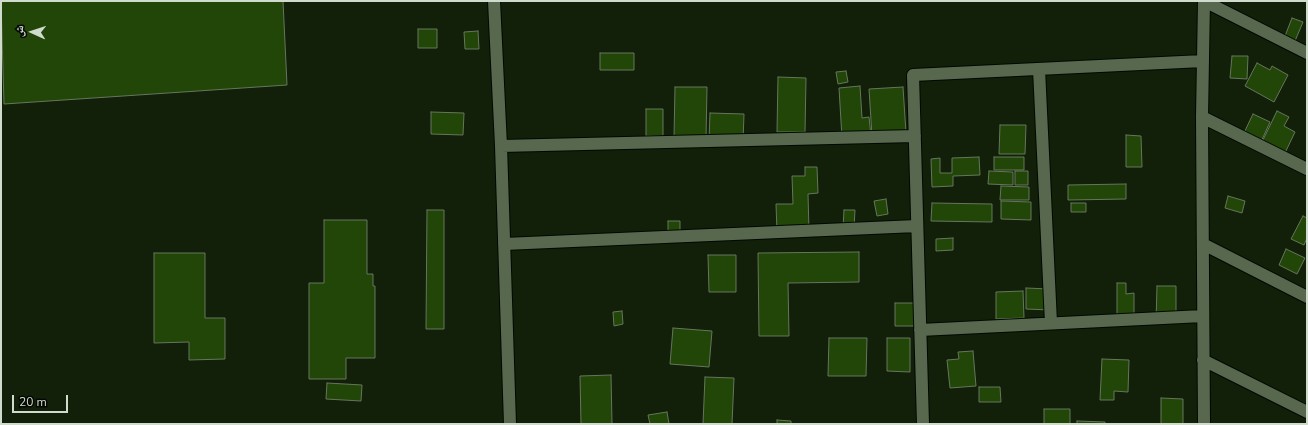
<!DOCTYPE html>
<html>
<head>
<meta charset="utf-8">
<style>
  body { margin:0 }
  #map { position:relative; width:1308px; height:425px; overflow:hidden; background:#12200a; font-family:"Nunito Sans","Noto Naskh Arabic",sans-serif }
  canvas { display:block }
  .frame { position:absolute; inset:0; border:2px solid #d1dbcd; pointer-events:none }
  .north { position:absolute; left:12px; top:12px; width:40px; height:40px; -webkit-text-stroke:3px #040802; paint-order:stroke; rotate:273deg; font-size:11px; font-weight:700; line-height:16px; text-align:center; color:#d1dbcd }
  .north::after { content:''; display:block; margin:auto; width:14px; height:18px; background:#d1dbcd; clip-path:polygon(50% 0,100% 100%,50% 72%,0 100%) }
  .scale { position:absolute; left:12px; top:395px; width:56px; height:18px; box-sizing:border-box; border:2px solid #d1dbcd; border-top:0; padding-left:5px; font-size:12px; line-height:14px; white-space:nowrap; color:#d1dbcd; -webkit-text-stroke:3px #040802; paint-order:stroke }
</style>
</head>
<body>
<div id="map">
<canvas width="1308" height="425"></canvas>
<div class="frame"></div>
<div class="north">ش</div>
<div class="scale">20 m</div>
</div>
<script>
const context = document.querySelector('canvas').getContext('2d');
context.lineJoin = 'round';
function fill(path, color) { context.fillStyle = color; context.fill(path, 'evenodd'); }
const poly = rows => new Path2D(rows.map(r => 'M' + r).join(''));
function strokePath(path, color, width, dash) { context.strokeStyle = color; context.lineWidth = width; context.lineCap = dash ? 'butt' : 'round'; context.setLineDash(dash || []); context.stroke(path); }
const building = poly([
  [1,1,283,1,287,85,4,104,1,1],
  [1292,18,1303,22,1295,41,1285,36,1292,18],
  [418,29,437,29,437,48,418,48,418,29],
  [478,31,479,49,465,49,464,32,478,31],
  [600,53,634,53,634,70,600,70,600,53],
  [1232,56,1248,56,1247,79,1230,78,1232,56],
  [1257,63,1270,70,1272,66,1288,75,1274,102,1245,86,1257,63],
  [846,71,848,82,838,84,836,72,846,71],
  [778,77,806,78,805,132,777,132,778,77],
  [860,86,862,118,869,117,871,136,842,138,839,88,860,86],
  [675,87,707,87,706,138,674,138,675,87],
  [903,87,906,133,872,136,869,89,903,87],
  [646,109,663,109,663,136,646,136,646,109],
  [1277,111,1289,117,1284,126,1295,132,1285,153,1262,142,1277,111],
  [431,112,464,113,463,135,431,134,431,112],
  [710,113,744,114,743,142,709,141,710,113],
  [1253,114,1270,122,1260,144,1242,137,1253,114],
  [1000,125,1026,125,1025,154,999,154,1000,125],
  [1126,135,1141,136,1142,167,1126,167,1126,135],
  [979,157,980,175,953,176,953,186,932,187,931,159,940,158,940,173,952,173,952,158,979,157],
  [994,157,1024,157,1024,170,994,170,994,157],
  [805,167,817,167,818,193,808,194,809,231,777,232,776,204,793,204,792,176,805,176,805,167],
  [989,171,1013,172,1013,185,988,184,989,171],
  [1015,171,1028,171,1028,185,1015,185,1015,171],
  [1126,184,1126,199,1068,200,1068,185,1126,184],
  [1001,186,1029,187,1029,200,1000,200,1001,186],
  [1228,196,1245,201,1242,213,1225,208,1228,196],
  [886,199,888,214,877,216,874,201,886,199],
  [1001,201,1031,202,1031,220,1001,219,1001,201],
  [932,203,992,204,992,222,931,221,932,203],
  [1071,203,1086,203,1086,212,1071,212,1071,203],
  [427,210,444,210,444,329,426,329,427,210],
  [844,210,855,210,854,228,843,228,844,210],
  [1303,216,1307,218,1307,238,1304,245,1291,239,1303,216],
  [324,220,367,220,367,274,373,274,373,286,375,286,375,358,346,358,346,379,309,379,309,283,324,283,324,220],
  [668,221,680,221,680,234,668,234,668,221],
  [953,238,953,250,936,251,936,239,953,238],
  [1286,249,1305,258,1297,274,1279,265,1286,249],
  [859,252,859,282,788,283,789,336,759,336,758,253,859,252],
  [154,253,205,253,205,318,225,318,225,359,189,360,189,342,154,343,154,253],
  [708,255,736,255,736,292,709,292,708,255],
  [1117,283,1126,283,1126,294,1134,293,1134,319,1117,319,1117,283],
  [1157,286,1176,286,1176,322,1156,322,1157,286],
  [1026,288,1049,289,1050,310,1026,309,1026,288],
  [1023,291,1024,318,996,319,996,292,1023,291],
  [895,303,914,303,914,326,895,326,895,303],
  [622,311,623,324,614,326,613,312,622,311],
  [673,328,712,331,709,367,670,364,673,328],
  [829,338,867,338,866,376,828,376,829,338],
  [887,338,910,338,910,372,887,371,887,338],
  [973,351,976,386,950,388,947,360,959,359,958,352,973,351],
  [1102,359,1129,360,1128,392,1114,391,1114,400,1100,400,1102,359],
  [611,375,612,424,581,424,580,376,611,375],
  [705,377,734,378,732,424,703,424,705,377],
  [327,383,362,385,361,401,326,399,327,383],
  [979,387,1000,387,1001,402,979,402,979,387],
  [1161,398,1183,399,1183,424,1161,424,1161,398],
  [1044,409,1070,409,1070,424,1044,424,1044,409],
  [667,412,669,424,650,424,648,415,667,412],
  [777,420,791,421,791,424,777,424,777,420],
  [1077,421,1105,422,1105,424,1077,424,1077,421]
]);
fill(building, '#224607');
strokePath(building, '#65765d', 1);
const street = poly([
  [494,1,501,146,510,424],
  [1204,1,1307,53],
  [1039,69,1051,323],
  [1202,117,1307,169],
  [501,146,915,136],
  [504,244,917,226],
  [1203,244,1307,297],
  [920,330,1203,316],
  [1203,360,1307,412],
  [923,424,913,75,1203,61],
  [1204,424,1202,117,1204,1]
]);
strokePath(street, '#010900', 14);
strokePath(street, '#58684f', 12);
</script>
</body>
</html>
